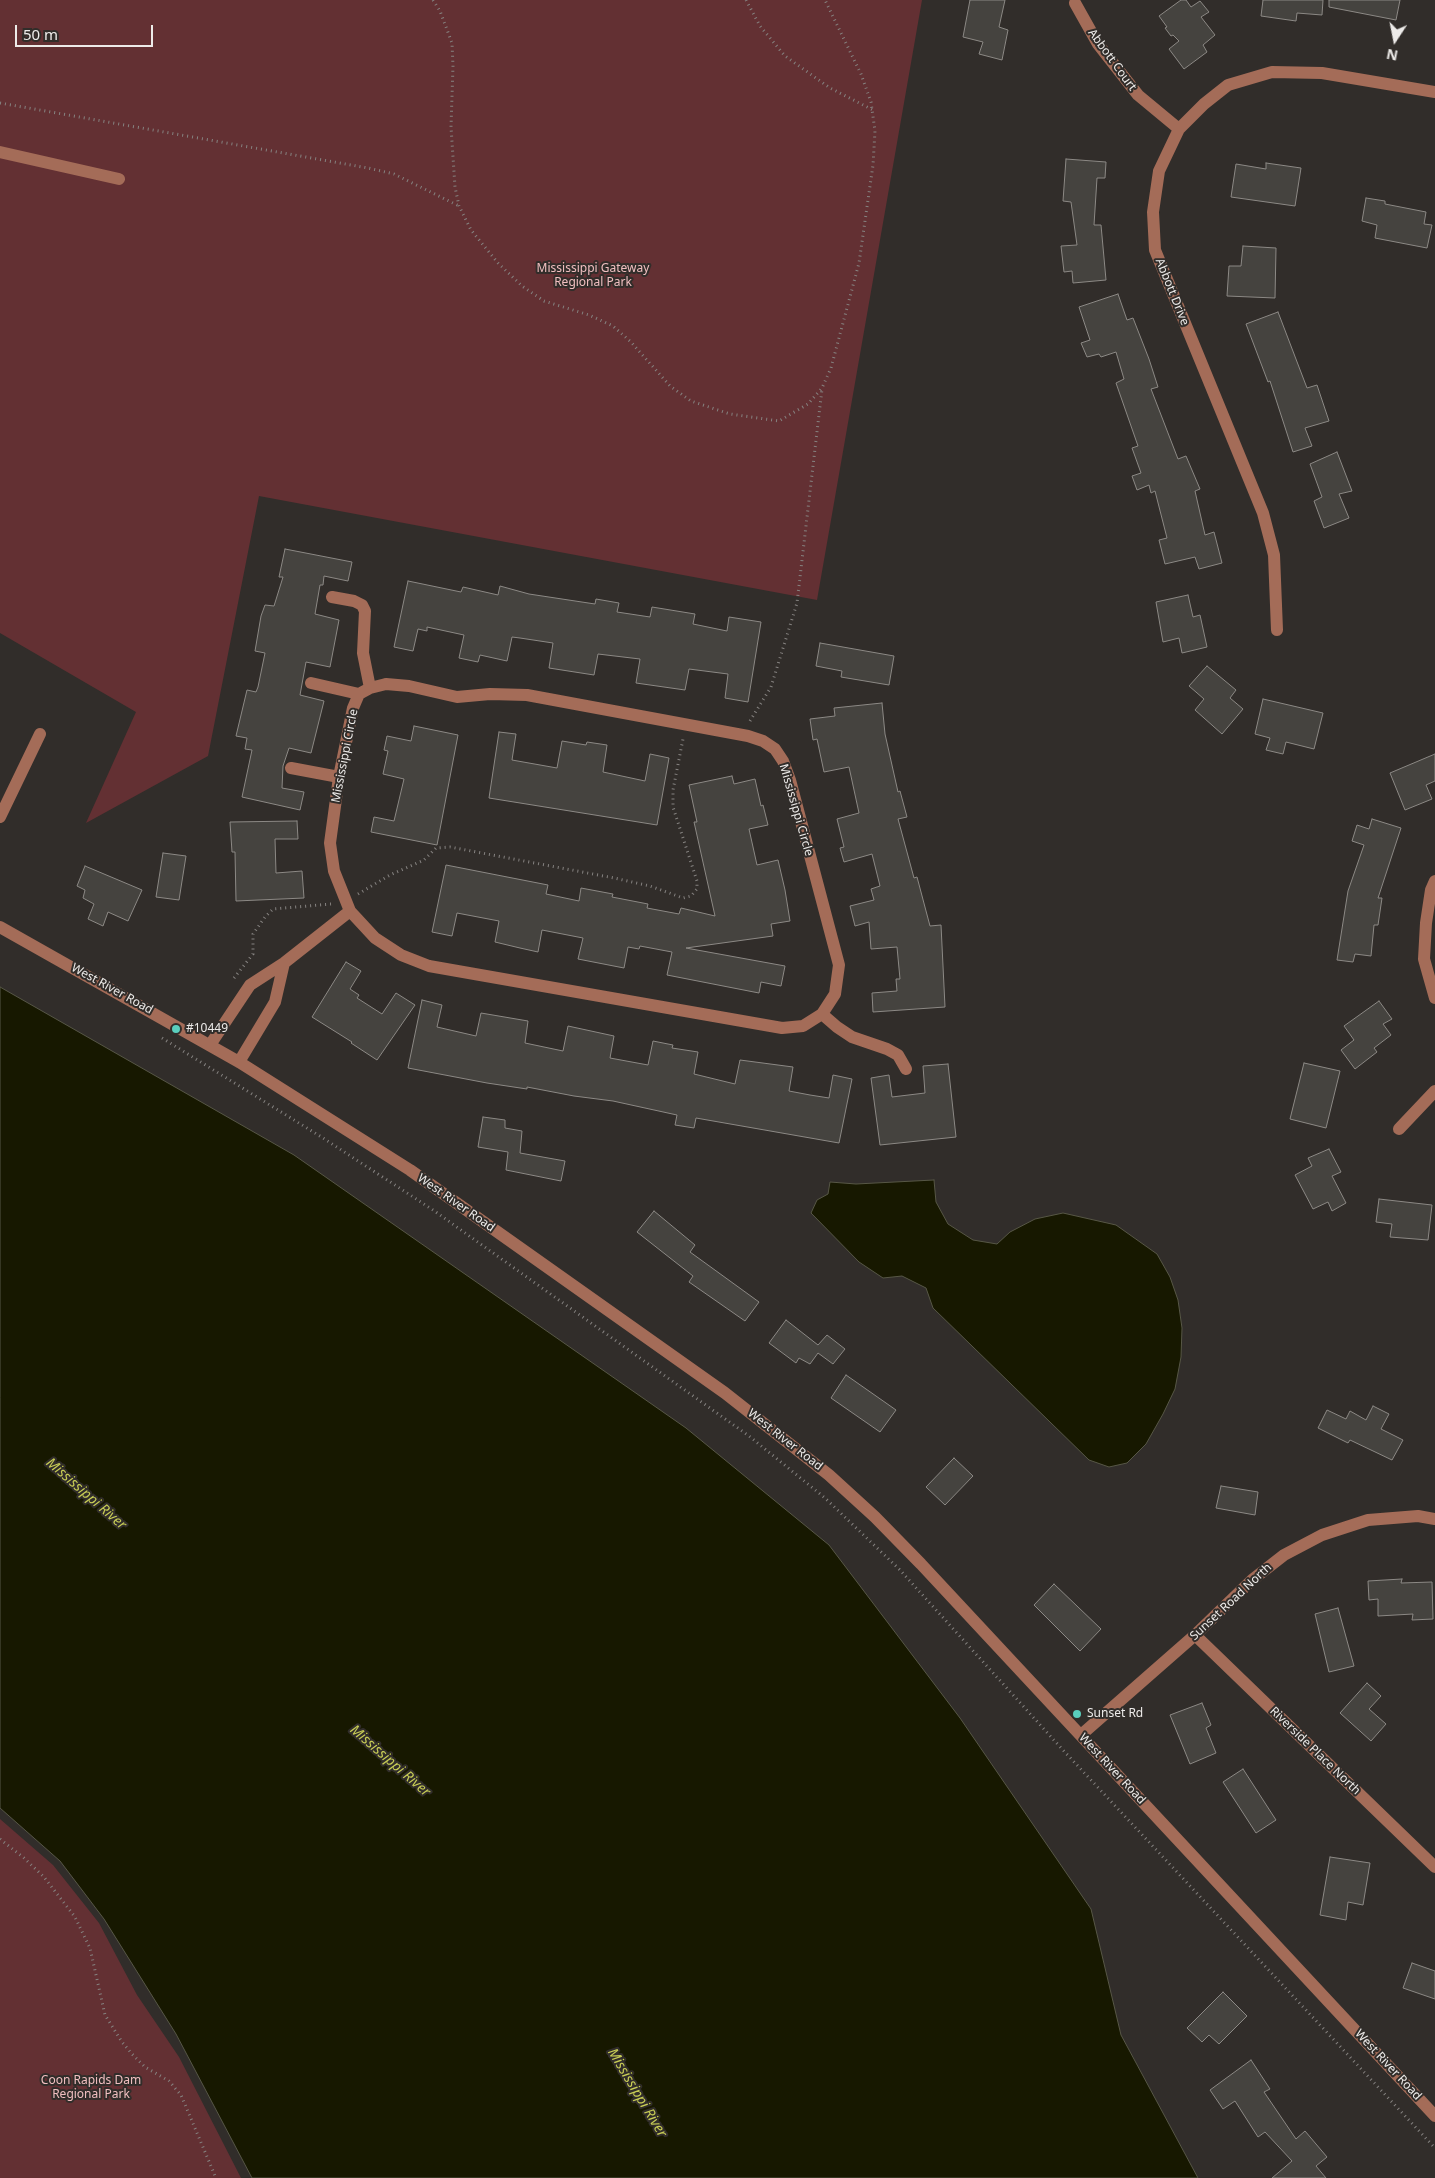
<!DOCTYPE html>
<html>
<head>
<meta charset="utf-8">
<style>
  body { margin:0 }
  #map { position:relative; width:1435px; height:2178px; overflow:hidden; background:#312d2a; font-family:"Noto Sans",sans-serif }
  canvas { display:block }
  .north { position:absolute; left:1370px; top:15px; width:50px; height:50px; -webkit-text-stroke:4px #312d2a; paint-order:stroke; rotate:191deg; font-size:14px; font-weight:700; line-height:20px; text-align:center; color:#edebe9 }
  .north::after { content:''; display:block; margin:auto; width:18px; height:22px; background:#edebe9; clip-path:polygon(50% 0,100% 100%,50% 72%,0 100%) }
  .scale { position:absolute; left:15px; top:25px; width:138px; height:22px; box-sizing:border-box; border:2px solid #edebe9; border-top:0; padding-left:6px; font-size:15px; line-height:18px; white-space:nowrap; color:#edebe9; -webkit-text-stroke:4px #312d2a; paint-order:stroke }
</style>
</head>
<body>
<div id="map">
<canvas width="1435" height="2178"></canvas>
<div class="north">N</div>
<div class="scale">50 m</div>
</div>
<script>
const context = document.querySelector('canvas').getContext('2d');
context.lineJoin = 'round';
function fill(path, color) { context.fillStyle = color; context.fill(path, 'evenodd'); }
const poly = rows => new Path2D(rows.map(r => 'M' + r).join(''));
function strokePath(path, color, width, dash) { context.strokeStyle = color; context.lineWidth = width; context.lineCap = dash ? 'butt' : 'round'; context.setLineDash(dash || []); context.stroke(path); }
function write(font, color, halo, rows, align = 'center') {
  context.font = font + ' "Noto Sans",sans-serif'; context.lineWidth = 4; context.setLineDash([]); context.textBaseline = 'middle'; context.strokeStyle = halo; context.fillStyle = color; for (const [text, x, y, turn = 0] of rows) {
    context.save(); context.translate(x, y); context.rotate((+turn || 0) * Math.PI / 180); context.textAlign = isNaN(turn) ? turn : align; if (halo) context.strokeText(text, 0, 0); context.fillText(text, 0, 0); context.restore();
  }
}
fill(poly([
  [0,0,922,0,817,600,259,496,208,756,86,823,136,712,0,633],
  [0,1819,53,1865,99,1923,137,1995,179,2057,241,2178,0,2178]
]), '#633033');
const water = poly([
  [0,987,294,1155,686,1428,829,1545,960,1718,1091,1909,1121,2035,1198,2178,252,2178,176,2034,104,1919,60,1861,0,1808,0,987],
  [934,1180,936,1202,948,1224,973,1240,997,1244,1010,1232,1035,1219,1063,1213,1116,1225,1157,1254,1170,1277,1178,1300,1182,1328,1181,1357,1175,1389,1163,1414,1146,1444,1127,1463,1109,1467,1089,1460,933,1308,926,1288,902,1276,883,1278,859,1262,811,1213,817,1200,828,1194,830,1182,856,1184,934,1180]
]);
fill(water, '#171800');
strokePath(water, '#575746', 1);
const building = poly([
  [970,0,1005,0,999,27,1008,30,1002,60,979,54,983,42,963,37,970,0],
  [1181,0,1186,0,1191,7,1200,1,1209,12,1201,17,1215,35,1203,45,1207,52,1184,69,1169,49,1179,41,1173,35,1171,36,1165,28,1167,27,1159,16,1181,0],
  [1263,0,1323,0,1322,15,1297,13,1296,21,1261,16,1263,0],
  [1329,0,1400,0,1396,20,1329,7,1329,0],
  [1066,159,1106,162,1105,178,1097,178,1094,225,1101,225,1106,280,1073,283,1072,271,1064,272,1061,246,1077,245,1071,202,1063,201,1066,159],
  [1266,163,1301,168,1295,206,1231,197,1236,164,1266,169,1266,163],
  [1366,198,1385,201,1385,204,1426,212,1424,224,1432,225,1427,248,1375,238,1377,225,1362,221,1366,198],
  [1243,246,1276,248,1275,298,1227,296,1229,266,1241,266,1243,246],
  [1118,294,1127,320,1133,318,1149,359,1158,387,1151,389,1178,459,1186,456,1200,489,1195,491,1205,535,1214,532,1222,563,1199,569,1195,557,1165,564,1159,540,1167,538,1155,491,1151,493,1149,485,1137,490,1132,476,1141,473,1132,448,1138,446,1116,383,1124,379,1116,352,1101,357,1099,354,1087,357,1081,343,1090,340,1079,307,1118,294],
  [1278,312,1307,388,1317,385,1329,421,1305,428,1312,446,1293,452,1270,381,1268,382,1246,324,1278,312],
  [1337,452,1352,491,1339,494,1349,518,1324,528,1314,501,1322,497,1310,464,1337,452],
  [285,549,352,562,348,581,324,576,323,585,320,585,315,614,339,620,330,667,306,662,300,695,324,701,311,753,289,748,283,766,282,788,304,792,300,810,242,797,252,750,245,749,247,738,236,736,247,690,256,692,258,687,265,653,255,651,261,616,265,605,274,606,283,577,279,577,285,549],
  [408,581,461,592,463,587,498,595,500,586,529,594,595,604,596,599,619,603,617,612,650,617,652,607,695,614,693,624,727,631,729,617,761,622,748,702,725,698,728,674,689,669,685,690,636,683,640,659,598,654,594,675,549,668,553,643,520,638,512,637,507,661,480,655,478,662,459,658,464,635,427,627,427,631,418,629,413,651,394,647,408,581],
  [1188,595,1193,617,1200,615,1207,647,1182,653,1179,638,1163,642,1156,602,1188,595],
  [820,643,894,656,889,685,841,677,842,671,816,666,820,643],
  [1207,666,1236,690,1230,698,1243,709,1222,734,1195,710,1204,699,1189,686,1207,666],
  [1263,699,1323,713,1314,749,1286,742,1283,754,1266,750,1270,738,1255,734,1263,699],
  [882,703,885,734,898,792,900,791,907,817,898,819,914,878,917,877,930,926,941,925,945,1007,873,1012,872,993,897,991,896,979,900,979,897,947,871,949,869,922,855,926,850,906,874,900,871,889,880,886,872,854,844,862,840,848,844,847,837,819,859,813,849,767,824,772,817,739,813,740,810,719,835,716,834,708,882,703],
  [414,726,458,735,437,845,371,832,374,817,394,821,404,779,383,774,388,751,384,750,387,736,411,741,414,726],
  [499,732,516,734,512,760,557,768,562,741,586,745,587,742,607,745,603,772,645,781,650,754,669,758,657,825,489,798,499,732],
  [1435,754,1435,781,1426,785,1432,799,1405,810,1390,773,1435,754],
  [732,776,734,784,755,779,761,806,763,805,768,825,749,829,757,865,778,860,785,890,790,921,771,924,773,936,686,948,785,966,781,986,761,982,759,993,667,975,672,952,640,946,639,949,628,947,624,968,578,959,583,938,542,930,538,952,520,948,495,942,499,921,457,913,452,936,432,932,446,865,548,885,546,894,579,901,581,888,613,894,612,897,648,904,647,908,679,914,681,908,715,916,694,822,697,822,689,785,732,776],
  [1372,819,1401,828,1378,898,1382,898,1378,925,1374,925,1371,956,1355,954,1353,962,1337,960,1348,891,1364,845,1352,841,1357,825,1369,829,1372,819],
  [297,821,298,839,275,839,276,873,302,871,304,898,236,901,235,852,232,852,230,822,297,821],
  [163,853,186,856,179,900,156,897,163,853],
  [85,866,142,890,128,921,108,912,103,926,88,919,94,904,83,898,85,890,77,886,85,866],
  [346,962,361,971,350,989,359,995,357,998,382,1014,396,993,415,1005,377,1060,351,1043,352,1042,312,1017,346,962],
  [422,1000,442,1005,437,1027,476,1036,481,1013,528,1021,525,1043,563,1051,568,1026,614,1036,610,1058,648,1065,653,1041,673,1045,672,1048,698,1052,694,1074,735,1084,740,1060,793,1067,789,1091,810,1095,829,1098,833,1075,852,1079,839,1143,696,1118,694,1128,675,1125,677,1115,613,1101,574,1096,527,1087,527,1089,487,1083,408,1068,422,1000],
  [1379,1001,1392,1019,1383,1024,1391,1035,1374,1048,1377,1052,1355,1069,1341,1050,1354,1040,1344,1026,1379,1001],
  [1304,1063,1340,1071,1326,1128,1290,1119,1304,1063],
  [948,1064,956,1137,880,1145,871,1078,889,1075,892,1097,925,1093,923,1066,948,1064],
  [483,1117,505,1120,505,1128,522,1131,520,1153,565,1161,561,1181,506,1170,508,1152,478,1147,483,1117],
  [1329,1149,1341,1172,1332,1176,1346,1203,1332,1211,1328,1202,1313,1209,1295,1175,1312,1166,1308,1158,1329,1149],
  [1379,1199,1432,1205,1428,1240,1390,1237,1392,1224,1376,1222,1379,1199],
  [654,1211,695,1245,690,1252,759,1302,745,1321,689,1282,693,1276,637,1232,654,1211],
  [786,1320,818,1345,827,1335,845,1349,833,1364,818,1353,810,1364,799,1358,796,1363,769,1343,786,1320],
  [846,1375,896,1410,880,1432,831,1398,846,1375],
  [1373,1406,1389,1414,1381,1429,1403,1440,1392,1460,1350,1440,1348,1443,1318,1428,1327,1410,1346,1419,1350,1411,1366,1420,1373,1406],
  [954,1458,973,1476,945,1505,926,1487,954,1458],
  [1221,1486,1258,1492,1255,1515,1216,1508,1221,1486],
  [1402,1579,1401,1583,1432,1582,1433,1619,1412,1620,1413,1614,1378,1616,1378,1599,1369,1600,1368,1581,1402,1579],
  [1054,1584,1101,1629,1080,1651,1034,1605,1054,1584],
  [1338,1608,1354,1666,1329,1672,1315,1614,1338,1608],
  [1367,1683,1381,1696,1369,1709,1386,1724,1371,1741,1340,1713,1367,1683],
  [1202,1703,1211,1725,1206,1728,1216,1753,1190,1764,1170,1715,1202,1703],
  [1243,1769,1276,1820,1256,1833,1223,1782,1243,1769],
  [1330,1857,1370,1863,1363,1905,1348,1902,1346,1920,1320,1915,1330,1857],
  [1412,1963,1435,1971,1435,1999,1403,1988,1412,1963],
  [1223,1992,1247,2016,1219,2044,1209,2035,1202,2042,1187,2028,1223,1992],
  [1251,2060,1270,2089,1264,2092,1296,2139,1305,2131,1327,2157,1316,2166,1326,2178,1272,2178,1292,2161,1265,2132,1258,2137,1235,2101,1223,2109,1210,2090,1251,2060]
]);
fill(building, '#45433f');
strokePath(building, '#8c8985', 1);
strokePath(poly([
  [433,0,440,11,452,43,453,66,451,127,455,187,459,206,471,230,498,263,522,286,544,301,589,315,613,326,631,342,670,386,691,401,730,414,779,421,808,404,822,388,831,368,859,263,873,165,875,131,871,102,861,74,825,0],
  [746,0,760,26,785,56,830,88,873,110],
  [0,103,368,168,394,174,459,206],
  [750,721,771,687,797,603,822,389],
  [358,894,390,875,424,860,436,848,450,847,614,878,650,886,683,898,691,896,697,889,697,881,673,807,673,790,683,739],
  [234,978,253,954,253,934,265,917,273,909,331,904],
  [162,1038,323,1138,433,1210,749,1436,825,1498,899,1569,1062,1749,1435,2148],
  [0,1839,24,1858,44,1877,75,1917,90,1948,105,2015,122,2042,132,2054,145,2067,169,2081,181,2095,216,2178]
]), '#868381', 3, [1, 4]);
strokePath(poly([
  [1075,3,1098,44,1138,95,1179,129],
  [0,152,119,179],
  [332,597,354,601,362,605,365,611,363,653,370,688],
  [1277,630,1274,555,1263,513,1155,250,1153,212,1159,171,1179,129,1204,104,1228,85,1272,72,1322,73,1435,92],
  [311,683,359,694],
  [386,684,409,686,457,697,490,694,527,695,748,736,763,741,775,749,783,761,790,780,839,965,835,994,822,1014,803,1026,782,1028,429,966,401,955,375,938,350,911,334,871,330,843,339,777,353,708,359,694,370,688,386,684],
  [291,768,339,777],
  [0,817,40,734],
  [1435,881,1431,890,1426,923,1424,959,1435,998],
  [0,927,239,1062,410,1170,725,1393,829,1475,875,1517,921,1564,1435,2116],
  [822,1014,837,1027,852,1037,887,1049,898,1055,906,1069],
  [210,1045,250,985,284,963,350,911],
  [239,1062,275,1002,284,963],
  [1399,1129,1435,1091],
  [1195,1635,1435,1867],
  [1081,1735,1195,1635,1252,1580,1284,1555,1322,1535,1368,1520,1418,1516,1435,1519]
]), '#a46c58', 12);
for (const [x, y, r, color] of [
  [176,1029,5,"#5acebd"],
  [1077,1714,5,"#5acebd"]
]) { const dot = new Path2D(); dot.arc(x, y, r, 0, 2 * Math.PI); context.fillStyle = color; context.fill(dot); strokePath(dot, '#312d2a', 2); }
write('12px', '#edebe9', '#312d2a', [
  ["Abbott Court",1112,60,54],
  ["Abbott Drive",1172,292,68],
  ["Mississippi Circle",345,756,-79],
  ["Mississippi Circle",796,810,74],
  ["West River Road",112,989,29],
  ["West River Road",456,1203,35],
  ["West River Road",785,1440,38],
  ["Sunset Road North",1231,1602,-43],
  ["Riverside Place North",1315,1751,44],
  ["West River Road",1112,1769,47],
  ["West River Road",1388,2065,47]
]);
write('12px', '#f1bfc0', '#312d2a', [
  ["Mississippi Gateway",593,269],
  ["Regional Park",593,283],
  ["Coon Rapids Dam",91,2081],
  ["Regional Park",91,2095]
]);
write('12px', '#edebe9', '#312d2a', [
  ["#10449",186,1029],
  ["Sunset Rd",1087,1714]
], 'left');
write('italic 14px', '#c8cd55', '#312d2a', [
  ["Mississippi River",86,1494,41],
  ["Mississippi River",390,1761,41],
  ["Mississippi River",637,2093,59]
]);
</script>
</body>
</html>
